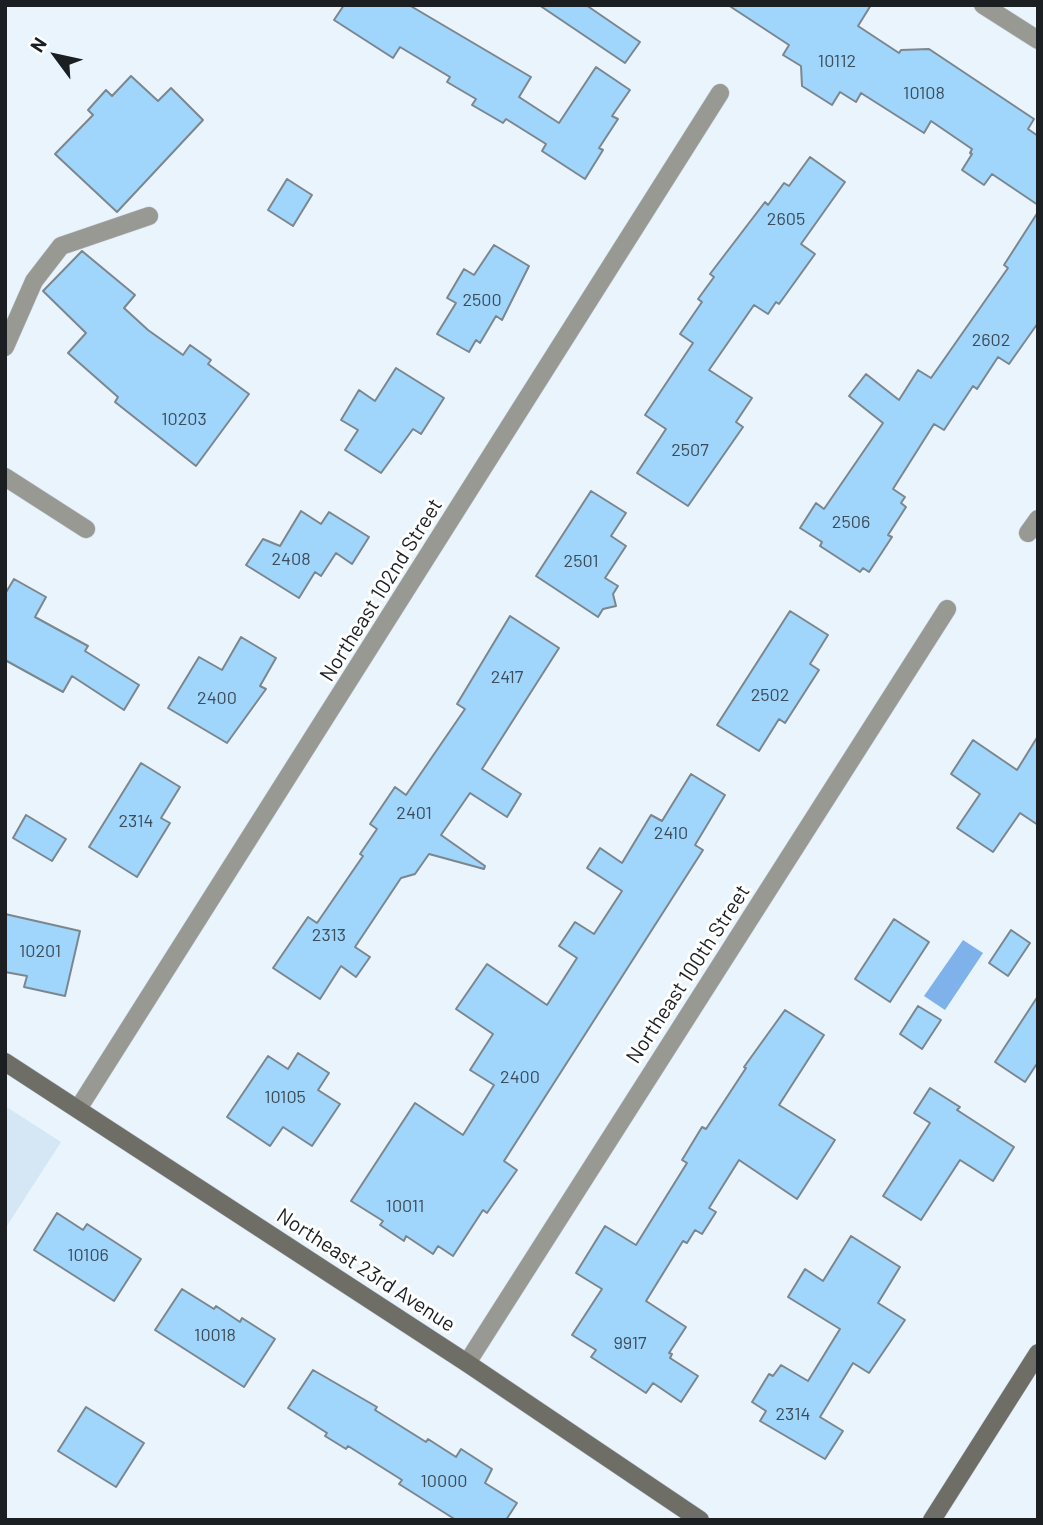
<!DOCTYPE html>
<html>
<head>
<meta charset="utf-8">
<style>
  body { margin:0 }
  #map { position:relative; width:1043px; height:1525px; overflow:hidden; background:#e9f4fd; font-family:Barlow,sans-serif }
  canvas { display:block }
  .frame { position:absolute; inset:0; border:7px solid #1b1f22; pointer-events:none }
  .north { position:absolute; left:21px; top:21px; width:70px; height:70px; -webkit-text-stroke:5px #fff; paint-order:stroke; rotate:303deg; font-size:19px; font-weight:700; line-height:28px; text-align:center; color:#1b1f22 }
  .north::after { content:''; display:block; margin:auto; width:24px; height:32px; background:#1b1f22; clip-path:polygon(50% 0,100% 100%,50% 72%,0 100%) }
</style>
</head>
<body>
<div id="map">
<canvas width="1043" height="1525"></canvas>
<div class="frame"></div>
<div class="north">N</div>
</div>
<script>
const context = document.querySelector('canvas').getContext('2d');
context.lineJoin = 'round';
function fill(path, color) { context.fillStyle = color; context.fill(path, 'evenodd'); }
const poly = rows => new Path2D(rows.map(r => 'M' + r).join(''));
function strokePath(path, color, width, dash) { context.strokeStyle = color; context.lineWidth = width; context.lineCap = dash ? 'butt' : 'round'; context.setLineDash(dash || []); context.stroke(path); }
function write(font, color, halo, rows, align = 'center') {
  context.font = font + ' Barlow,sans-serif'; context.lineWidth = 6; context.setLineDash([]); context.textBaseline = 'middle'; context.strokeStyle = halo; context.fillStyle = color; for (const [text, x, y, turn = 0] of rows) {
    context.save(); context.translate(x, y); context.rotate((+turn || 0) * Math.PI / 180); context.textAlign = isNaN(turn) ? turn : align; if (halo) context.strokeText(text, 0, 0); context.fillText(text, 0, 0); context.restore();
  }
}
fill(poly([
  [5,1106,61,1142,5,1229]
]), '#d5e7f5');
fill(poly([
  [963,940,983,953,945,1010,924,996]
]), '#7fb2ea');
const building = poly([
  [344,5,409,5,531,77,519,97,559,123,596,67,630,90,612,116,618,119,599,148,603,150,585,179,542,151,546,144,506,119,503,123,472,105,476,99,447,82,450,77,400,47,393,58,334,20,344,5],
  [539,5,586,5,640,42,625,63,539,5],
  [728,5,871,5,858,26,899,53,901,50,929,49,1034,119,1028,129,1038,136,1038,205,992,174,984,185,962,170,972,154,970,153,972,149,931,121,924,133,861,93,856,102,840,92,832,105,802,86,801,66,783,55,789,45,728,5],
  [131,76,158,101,171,88,203,120,117,212,55,154,93,115,88,110,106,90,112,96,131,76],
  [810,157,845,182,801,244,815,254,779,304,776,302,768,314,754,305,709,370,752,398,736,422,743,427,688,506,637,473,666,429,645,415,693,343,680,334,702,302,698,299,714,277,710,274,765,202,768,205,784,183,789,186,810,157],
  [287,179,312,195,293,226,268,210,287,179],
  [1038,212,1038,323,1009,364,998,357,977,389,973,386,944,430,934,424,893,489,905,497,901,503,906,507,888,535,892,537,869,572,863,568,860,572,820,546,822,542,800,528,816,503,824,509,883,423,849,396,866,374,899,400,918,370,931,378,1008,268,1004,265,1038,212],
  [494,245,529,266,502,320,496,316,480,343,476,340,469,352,437,334,456,303,447,298,464,269,474,275,494,245],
  [82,251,135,295,124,308,148,330,183,355,190,345,211,360,208,364,249,394,196,466,115,402,118,397,68,353,86,333,43,291,82,251],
  [396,368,444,398,421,434,413,429,381,473,345,450,358,430,341,420,359,390,375,401,396,368],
  [591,491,626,513,611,536,626,546,605,578,618,586,613,594,616,606,603,609,598,617,536,576,591,491],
  [301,511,321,524,329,512,369,537,352,564,336,553,321,576,315,572,299,598,246,565,263,539,280,546,301,511],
  [14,579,46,597,35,617,88,646,85,651,139,685,124,710,72,676,63,692,5,660,5,594,14,579],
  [790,611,828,635,810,664,819,670,785,723,779,719,759,751,717,725,790,611],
  [510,616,559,648,482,769,521,794,507,817,470,793,441,835,485,866,484,869,429,854,415,874,401,878,355,947,370,957,356,977,341,966,320,999,273,968,308,917,317,923,363,856,360,854,377,829,370,824,395,787,406,795,465,709,457,704,510,616],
  [241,637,276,658,260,686,266,689,227,743,168,708,199,657,222,670,241,637],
  [1038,736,1038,825,1020,813,993,852,957,828,980,794,951,774,973,740,1017,770,1038,736],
  [141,763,180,787,161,818,170,823,137,877,89,847,141,763],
  [691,774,725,795,695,845,703,850,504,1161,517,1170,487,1213,483,1210,453,1256,438,1246,433,1254,406,1236,404,1241,380,1225,383,1221,351,1201,415,1103,463,1135,494,1085,470,1070,493,1034,456,1009,487,964,547,1005,577,958,559,946,575,922,594,934,622,891,587,868,600,848,622,863,651,815,662,821,691,774],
  [26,815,66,839,52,861,13,838,26,815],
  [5,914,80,931,65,996,24,987,27,976,5,972,5,914],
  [894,919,929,942,890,1002,855,979,894,919],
  [1011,930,1030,943,1008,976,989,963,1011,930],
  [1038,996,1038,1062,1025,1082,995,1062,1038,996],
  [918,1006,941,1020,922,1049,900,1034,918,1006],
  [785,1010,824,1035,779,1105,835,1140,797,1199,739,1160,709,1208,716,1212,702,1234,695,1230,687,1243,683,1241,646,1301,686,1327,669,1353,672,1354,670,1358,698,1376,681,1402,653,1383,646,1393,591,1357,596,1350,572,1335,602,1289,576,1273,605,1226,636,1245,687,1163,682,1160,702,1127,706,1129,746,1068,744,1067,785,1010],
  [298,1053,329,1073,318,1090,340,1104,312,1146,283,1127,270,1146,227,1117,268,1056,288,1069,298,1053],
  [930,1088,960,1107,957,1110,1014,1147,993,1181,960,1160,921,1220,883,1196,930,1123,914,1113,930,1088],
  [57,1213,83,1230,87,1224,141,1259,114,1301,34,1250,57,1213],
  [851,1236,900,1267,878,1303,905,1320,869,1373,853,1363,820,1417,843,1431,825,1459,760,1421,766,1411,752,1402,769,1374,773,1376,781,1365,808,1381,840,1329,788,1297,805,1269,823,1281,851,1236],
  [182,1289,214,1309,216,1306,240,1322,242,1318,275,1339,244,1387,155,1330,182,1289],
  [313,1370,377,1407,375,1410,426,1442,428,1439,456,1457,461,1449,492,1469,485,1483,517,1503,506,1520,456,1520,399,1484,402,1480,348,1446,346,1449,325,1436,327,1433,288,1408,313,1370],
  [86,1407,144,1443,116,1487,58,1451,86,1407]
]);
fill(building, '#a0d5fc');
strokePath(building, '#7c868d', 2);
const street = poly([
  [983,5,1038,40],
  [5,347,34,281,61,246,149,216],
  [5,477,86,529],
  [1028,533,1038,519],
  [78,1109,720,93],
  [467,1363,947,609]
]);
const secondary = poly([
  [5,1062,467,1363,700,1520],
  [932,1520,1038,1353]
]);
strokePath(street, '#c4ced6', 19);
strokePath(secondary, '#c4ced6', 19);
strokePath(street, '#999994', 18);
strokePath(secondary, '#6e6e67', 18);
write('18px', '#3c4c58', null, [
  ["10112",837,61],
  ["10108",924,93],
  ["2605",786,219],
  ["2500",482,300],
  ["2602",991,340],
  ["10203",184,419],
  ["2507",690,450],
  ["2506",851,522],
  ["2408",291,559],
  ["2501",581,561],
  ["2417",507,677],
  ["2502",770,695],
  ["2400",217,698],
  ["2401",414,813],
  ["2314",136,821],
  ["2410",671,833],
  ["2313",329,935],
  ["10201",40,951],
  ["2400",520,1077],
  ["10105",285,1097],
  ["10011",405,1206],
  ["10106",88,1255],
  ["10018",215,1335],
  ["9917",630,1343],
  ["2314",793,1414],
  ["10000",444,1481]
]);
write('21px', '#1b1f22', '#fff', [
  ["Northeast 102nd Street",381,590,-58],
  ["Northeast 100th Street",688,974,-57],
  ["Northeast 23rd Avenue",366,1270,33]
]);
</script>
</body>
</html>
